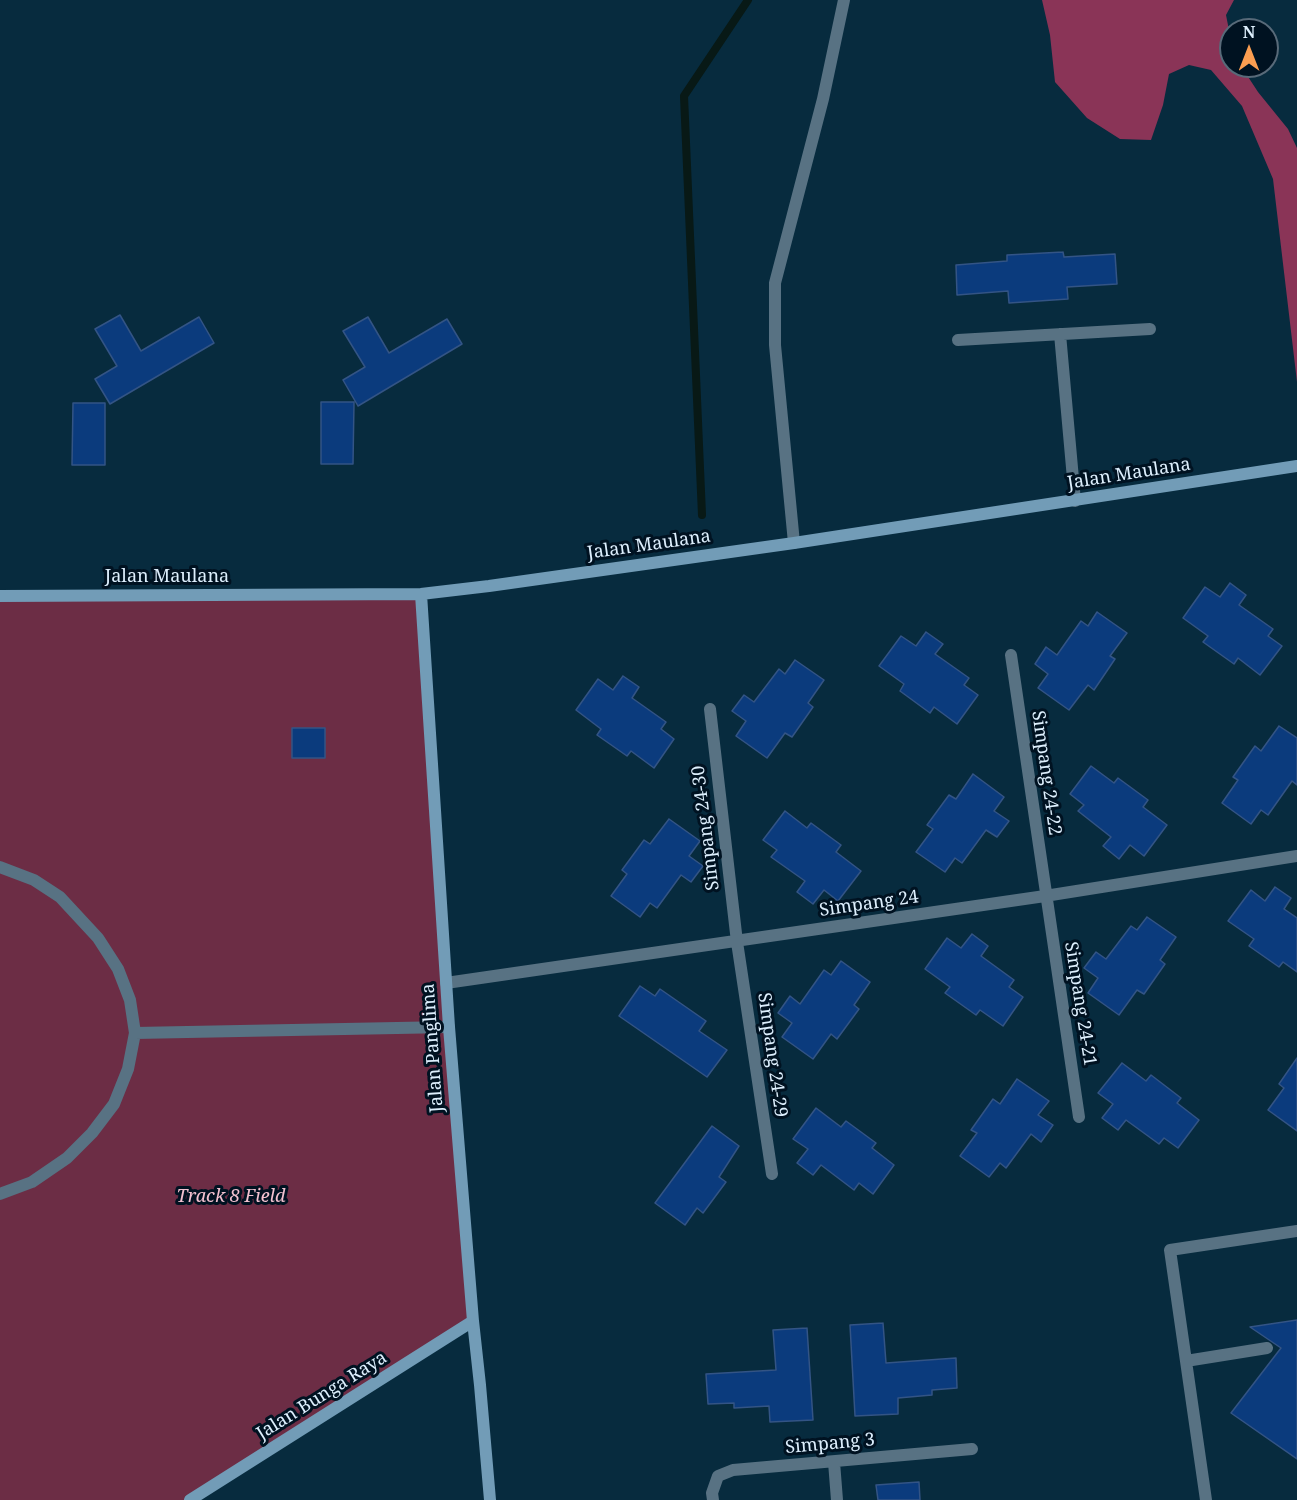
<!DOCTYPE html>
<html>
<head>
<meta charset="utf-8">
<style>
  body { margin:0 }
  #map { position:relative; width:1297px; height:1500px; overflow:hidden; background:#072b3e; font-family:"Noto Serif",serif }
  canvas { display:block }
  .north { position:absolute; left:1219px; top:18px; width:60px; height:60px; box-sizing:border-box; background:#001221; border:2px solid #586a79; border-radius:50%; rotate:0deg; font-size:16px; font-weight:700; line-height:24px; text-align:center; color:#ddeffd }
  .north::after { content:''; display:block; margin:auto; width:21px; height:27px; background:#fb9e51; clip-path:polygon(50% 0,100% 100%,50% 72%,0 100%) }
</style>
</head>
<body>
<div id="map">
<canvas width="1297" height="1500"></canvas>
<div class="north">N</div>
</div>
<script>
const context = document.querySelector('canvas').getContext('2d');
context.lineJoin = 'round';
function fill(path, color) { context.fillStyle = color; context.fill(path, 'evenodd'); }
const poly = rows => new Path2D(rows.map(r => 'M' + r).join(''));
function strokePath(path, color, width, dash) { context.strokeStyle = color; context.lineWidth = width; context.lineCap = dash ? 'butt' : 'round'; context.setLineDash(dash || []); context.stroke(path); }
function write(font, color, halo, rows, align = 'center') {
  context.font = font + ' "Noto Serif",serif'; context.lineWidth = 6; context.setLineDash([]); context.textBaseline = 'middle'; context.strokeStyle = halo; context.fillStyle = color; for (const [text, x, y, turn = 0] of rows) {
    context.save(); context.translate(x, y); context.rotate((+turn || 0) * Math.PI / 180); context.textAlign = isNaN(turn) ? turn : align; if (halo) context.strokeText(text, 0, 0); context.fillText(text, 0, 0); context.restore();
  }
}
fill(poly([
  [0,594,421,594,473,1321,189,1500,0,1500]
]), '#6c2d45');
fill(poly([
  [1042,0,1234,0,1226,15,1231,40,1231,66,1241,66,1258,92,1288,129,1297,148,1297,382,1273,179,1242,106,1211,70,1189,65,1169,74,1163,105,1151,140,1120,139,1087,118,1055,82,1050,35]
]), '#8a3457');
strokePath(poly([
  [702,515,684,96,748,0]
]), '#081916', 8);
const building = poly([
  [1063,252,1064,257,1115,254,1117,284,1067,287,1068,299,1009,303,1008,291,957,295,956,265,1007,261,1007,255,1063,252],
  [120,315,141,351,199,317,214,343,110,404,95,379,117,366,95,329,120,315],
  [368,317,389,353,447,319,462,344,358,406,343,380,365,367,343,331,368,317],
  [321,402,354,402,353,464,321,464,321,402],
  [73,403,105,403,105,465,72,465,73,403],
  [1230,583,1246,595,1239,605,1273,629,1268,636,1282,646,1260,675,1238,658,1234,664,1203,642,1208,636,1183,618,1205,587,1220,597,1230,583],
  [1097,612,1127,633,1110,656,1115,659,1094,690,1088,685,1069,710,1038,688,1048,674,1035,664,1046,647,1057,655,1081,621,1088,626,1097,612],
  [926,632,943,644,935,654,969,678,964,685,978,695,957,724,934,707,930,713,900,691,904,684,879,666,901,636,916,646,926,632],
  [795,660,824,680,808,703,813,707,792,737,785,733,767,758,736,736,746,721,732,711,744,695,754,702,779,669,785,674,795,660],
  [623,676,639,687,632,698,666,722,661,729,674,739,654,768,631,751,627,756,597,735,601,729,576,710,598,679,613,690,623,676],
  [1279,726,1297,738,1297,785,1292,781,1268,815,1261,810,1251,824,1222,803,1238,780,1233,777,1255,746,1261,751,1279,726],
  [292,728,325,728,325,758,292,758,292,728],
  [1091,766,1114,783,1118,778,1148,800,1143,807,1167,825,1144,856,1130,845,1119,859,1103,846,1111,837,1078,811,1084,805,1070,794,1091,766],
  [973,774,1004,797,994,811,1009,821,997,837,986,830,962,863,955,858,945,872,916,852,933,829,927,825,949,795,956,799,973,774],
  [785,811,807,828,811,823,841,845,836,852,861,871,838,901,824,890,813,904,797,892,805,881,771,857,777,850,763,840,785,811],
  [669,819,700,841,689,856,703,866,691,882,681,875,657,908,650,903,640,917,611,896,627,874,622,870,644,840,650,844,669,819],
  [1275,887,1291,898,1284,909,1297,918,1297,972,1283,962,1279,967,1249,946,1254,939,1228,921,1251,890,1265,901,1275,887],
  [1147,917,1176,937,1160,960,1165,964,1144,994,1137,990,1119,1015,1088,993,1098,978,1084,968,1096,952,1106,959,1131,926,1137,930,1147,917],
  [972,934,988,946,981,956,1014,980,1009,987,1023,997,1003,1026,980,1010,976,1015,945,993,950,987,925,969,947,938,961,948,972,934],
  [841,961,870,982,854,1005,859,1009,837,1039,831,1034,813,1059,782,1037,792,1023,778,1013,790,996,800,1004,824,970,831,975,841,961],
  [640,986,655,996,660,989,706,1021,699,1031,727,1050,707,1077,619,1016,640,986],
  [1297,1058,1297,1131,1268,1110,1284,1088,1279,1084,1297,1058],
  [1122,1063,1146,1081,1151,1075,1181,1098,1177,1103,1199,1120,1178,1148,1164,1138,1159,1144,1126,1120,1118,1130,1102,1118,1113,1104,1098,1093,1122,1063],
  [1017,1079,1049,1101,1038,1115,1053,1125,1041,1142,1031,1134,1006,1168,1000,1163,989,1177,960,1156,977,1133,971,1130,993,1099,1000,1104,1017,1079],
  [816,1108,841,1127,846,1121,876,1143,872,1148,894,1165,873,1194,859,1183,854,1190,821,1165,813,1175,797,1163,808,1149,793,1139,816,1108],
  [712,1126,739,1146,719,1177,726,1182,703,1213,697,1208,685,1225,655,1203,712,1126],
  [1297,1320,1297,1459,1231,1413,1281,1348,1250,1327,1297,1320],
  [883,1323,886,1363,956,1358,957,1388,932,1390,932,1395,898,1398,898,1414,855,1416,850,1325,883,1323],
  [807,1328,813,1420,770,1422,769,1406,734,1408,734,1403,708,1404,706,1374,776,1370,773,1330,807,1328],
  [919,1482,920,1500,878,1500,876,1485,919,1482]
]);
fill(building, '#0b3b7d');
strokePath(building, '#335485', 1.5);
strokePath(poly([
  [1060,334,1075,501],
  [958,340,1150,329],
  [794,543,775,345,775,283,823,99,844,0],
  [1186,1361,1267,1348],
  [1206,1500,1170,1250,1297,1231]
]), '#587283', 12);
strokePath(poly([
  [1011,655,1079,1117],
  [710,709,737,942,772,1174],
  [0,867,34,880,60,897,98,938,118,969,130,1000,135,1033,128,1069,114,1104,92,1133,67,1158,32,1182,0,1194],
  [446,983,1045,896,1297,856],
  [135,1033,449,1027],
  [834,1462,837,1500],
  [713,1500,712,1493,718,1476,733,1470,972,1449]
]), '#587283', 12);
strokePath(poly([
  [421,594,449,1027,473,1321,480,1385,490,1500],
  [0,596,421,594,489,586,794,543,1297,466],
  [190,1500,473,1321]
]), '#729cb7', 12);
write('18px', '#ddeffd', '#001221', [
  ["Jalan Maulana",1129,474,-9],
  ["Jalan Maulana",649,545,-8],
  ["Jalan Maulana",167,577],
  ["Simpang 24-22",1046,773,82],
  ["Simpang 24-30",706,828,-97],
  ["Simpang 24",869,904,-8],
  ["Simpang 24-21",1080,1004,81],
  ["Jalan Panglima",433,1048,-94],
  ["Simpang 24-29",772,1055,82],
  ["Jalan Bunga Raya",322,1396,-32],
  ["Simpang 3",830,1444,-5]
]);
write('italic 18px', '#f4c2d1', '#001221', [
  ["Track 8 Field",231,1197]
]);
</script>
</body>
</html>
